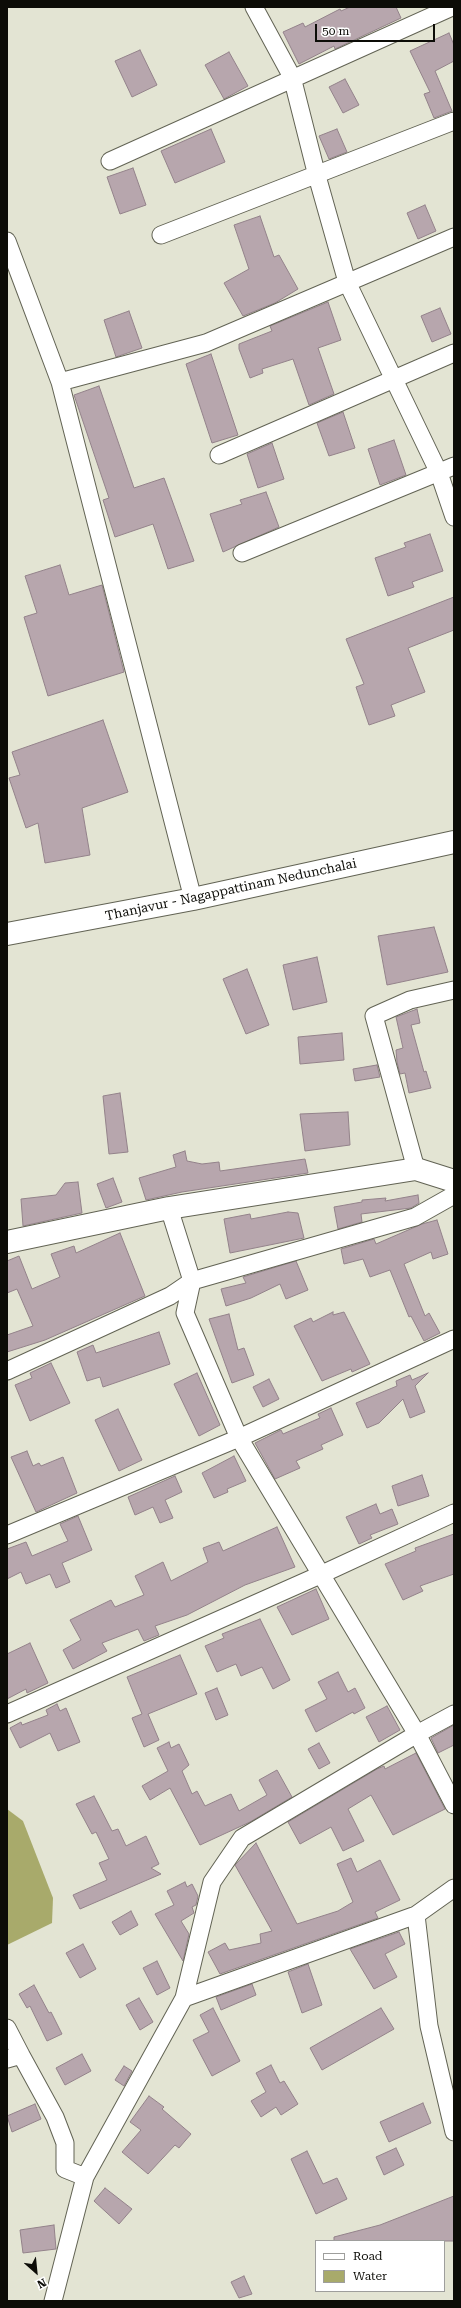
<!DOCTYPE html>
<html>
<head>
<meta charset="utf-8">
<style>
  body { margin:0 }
  #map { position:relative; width:461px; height:2308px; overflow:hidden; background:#e3e4d3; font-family:"Roboto Serif",serif }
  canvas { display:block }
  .frame { position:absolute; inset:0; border:8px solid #0c0c07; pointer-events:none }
  .legend { position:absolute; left:315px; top:2240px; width:130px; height:52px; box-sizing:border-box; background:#fff; border:1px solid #9e9e9c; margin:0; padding:5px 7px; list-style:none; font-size:12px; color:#0c0c07 }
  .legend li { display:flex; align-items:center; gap:8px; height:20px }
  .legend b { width:20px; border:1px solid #9e9e9c }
  .north { position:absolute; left:16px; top:2252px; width:40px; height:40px; -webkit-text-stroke:3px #fff; paint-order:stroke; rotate:153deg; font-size:11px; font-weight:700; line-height:16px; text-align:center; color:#0c0c07 }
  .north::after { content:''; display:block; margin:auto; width:14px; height:18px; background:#0c0c07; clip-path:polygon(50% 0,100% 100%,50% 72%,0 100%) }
  .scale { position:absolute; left:315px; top:24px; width:120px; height:18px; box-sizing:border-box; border:2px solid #0c0c07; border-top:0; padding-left:5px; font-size:12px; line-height:14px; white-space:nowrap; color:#0c0c07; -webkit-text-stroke:3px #fff; paint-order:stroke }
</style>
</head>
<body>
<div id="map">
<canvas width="461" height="2308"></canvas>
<div class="frame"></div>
<ul class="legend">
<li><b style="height:5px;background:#fff"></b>Road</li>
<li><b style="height:11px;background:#a8aa6b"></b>Water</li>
</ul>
<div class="north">N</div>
<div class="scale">50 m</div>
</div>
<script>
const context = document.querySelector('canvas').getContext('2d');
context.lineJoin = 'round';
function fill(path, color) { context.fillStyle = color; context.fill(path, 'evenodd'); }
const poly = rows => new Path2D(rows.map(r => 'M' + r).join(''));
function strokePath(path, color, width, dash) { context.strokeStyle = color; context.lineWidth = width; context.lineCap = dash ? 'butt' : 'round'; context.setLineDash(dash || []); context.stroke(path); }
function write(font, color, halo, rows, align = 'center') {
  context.font = font + ' "Roboto Serif",serif'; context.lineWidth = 4; context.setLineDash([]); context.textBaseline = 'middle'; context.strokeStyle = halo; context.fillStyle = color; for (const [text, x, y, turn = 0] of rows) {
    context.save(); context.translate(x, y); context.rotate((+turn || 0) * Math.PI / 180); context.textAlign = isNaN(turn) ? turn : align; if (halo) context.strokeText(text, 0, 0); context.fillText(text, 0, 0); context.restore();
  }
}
fill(poly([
  [7,1809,23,1821,53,1898,52,1923,7,1945]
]), '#a8aa6b');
const building = poly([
  [350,7,396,7,401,18,335,49,334,46,299,64,283,32,303,23,305,27,340,9,341,11,350,7],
  [449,33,454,45,454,61,435,71,452,111,434,118,424,94,430,92,410,51,449,33],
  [140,50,157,85,132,97,115,61,140,50],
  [229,52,248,86,224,99,205,65,229,52],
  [345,79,359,105,343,113,329,87,345,79],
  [211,129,225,162,175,183,161,151,211,129],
  [337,129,347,152,329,159,319,136,337,129],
  [133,168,146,205,120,214,107,177,133,168],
  [425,205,436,231,418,239,407,213,425,205],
  [260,216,274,257,279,255,298,289,275,303,243,316,224,283,249,269,234,225,260,216],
  [328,302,341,340,318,348,334,394,309,405,293,359,262,369,263,373,250,378,239,349,239,344,272,331,270,326,328,302],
  [440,308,451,334,432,342,421,316,440,308],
  [129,311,142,348,116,357,104,320,129,311],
  [211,354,238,435,212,443,186,364,211,354],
  [99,386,134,488,164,478,194,561,168,569,153,524,115,537,103,500,109,498,74,395,99,386],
  [343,412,355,448,329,456,317,423,343,412],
  [394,440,406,475,380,485,368,449,394,440],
  [272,443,284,479,258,488,247,454,272,443],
  [266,492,279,527,223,552,210,514,242,504,240,500,266,492],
  [430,534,443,571,412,582,414,587,388,596,375,558,406,547,404,543,430,534],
  [60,565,69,595,102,585,124,672,48,696,24,617,37,613,25,576,60,565],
  [454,597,454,630,408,648,425,692,391,705,395,716,369,725,356,687,364,684,346,639,454,597],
  [103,720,128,792,82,808,90,855,45,863,38,823,26,828,9,778,20,775,12,752,103,720],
  [434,927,448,972,387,985,378,936,434,927],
  [317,957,327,1002,293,1010,283,965,317,957],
  [247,969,269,1025,246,1034,223,979,247,969],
  [417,1009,420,1023,411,1025,424,1072,426,1071,431,1088,409,1093,405,1073,400,1074,397,1062,396,1050,403,1048,396,1017,417,1009],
  [342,1033,344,1060,300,1064,298,1037,342,1033],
  [377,1065,380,1077,355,1081,353,1069,377,1065],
  [120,1093,128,1152,109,1154,103,1096,120,1093],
  [348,1112,350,1145,305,1151,300,1114,348,1112],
  [185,1151,187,1161,202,1164,219,1162,220,1171,305,1159,308,1173,182,1192,146,1200,139,1178,176,1167,173,1155,185,1151],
  [113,1178,122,1202,106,1208,97,1184,113,1178],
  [78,1182,82,1213,23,1226,21,1199,56,1195,65,1183,78,1182],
  [418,1195,419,1203,411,1208,361,1214,362,1222,338,1229,334,1207,362,1202,362,1200,386,1198,385,1201,418,1195],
  [288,1212,298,1213,304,1238,230,1253,224,1219,250,1214,251,1219,288,1212],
  [437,1220,448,1254,433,1259,431,1252,404,1264,425,1316,429,1313,440,1333,424,1341,411,1316,409,1317,390,1270,370,1277,363,1259,344,1264,341,1249,374,1239,376,1244,422,1224,437,1220],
  [120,1233,145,1296,45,1340,7,1352,7,1335,33,1326,17,1289,7,1293,7,1261,19,1256,32,1289,60,1277,51,1254,74,1246,76,1253,120,1233],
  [296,1261,308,1290,286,1299,280,1284,251,1298,226,1306,221,1289,246,1283,243,1277,296,1261],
  [333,1312,333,1315,344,1312,370,1364,352,1372,351,1369,322,1381,294,1326,311,1318,313,1322,333,1312],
  [229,1314,238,1350,244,1348,254,1375,232,1383,209,1319,229,1314],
  [159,1332,170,1364,103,1387,100,1377,87,1381,77,1352,93,1345,96,1353,159,1332],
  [51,1363,70,1403,30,1421,15,1385,32,1378,30,1373,51,1363],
  [197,1373,220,1425,199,1436,174,1384,197,1373],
  [428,1373,415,1386,425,1412,410,1418,403,1399,379,1423,367,1428,356,1403,397,1386,396,1381,410,1375,412,1380,428,1373],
  [269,1379,279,1399,263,1407,253,1387,269,1379],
  [331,1408,343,1435,321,1445,323,1449,296,1461,300,1468,275,1479,255,1443,281,1430,283,1434,320,1418,318,1414,331,1408],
  [118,1409,142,1460,119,1471,95,1420,118,1409],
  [27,1451,33,1466,39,1463,41,1466,63,1457,77,1493,36,1512,11,1457,27,1451],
  [234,1456,246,1481,227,1489,228,1492,214,1498,202,1473,234,1456],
  [422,1475,429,1496,398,1506,392,1486,422,1475],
  [175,1476,182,1492,165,1500,173,1518,160,1523,153,1507,135,1515,128,1497,175,1476],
  [376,1504,380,1514,392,1509,398,1524,370,1535,372,1538,359,1544,346,1517,376,1504],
  [78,1516,92,1550,62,1563,70,1582,56,1588,50,1574,26,1584,21,1572,7,1579,7,1549,26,1542,32,1556,68,1541,60,1524,78,1516],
  [277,1527,295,1567,245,1585,187,1615,155,1626,159,1635,144,1641,138,1629,102,1643,107,1651,73,1669,63,1650,81,1640,70,1620,111,1600,115,1607,144,1595,135,1576,163,1562,171,1581,208,1562,203,1548,219,1542,223,1551,277,1527],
  [454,1534,454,1574,420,1586,423,1591,403,1600,385,1564,416,1551,415,1548,454,1534],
  [316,1589,329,1619,292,1635,277,1607,316,1589],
  [260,1619,290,1680,273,1689,262,1667,241,1676,236,1664,217,1672,205,1646,224,1638,222,1634,260,1619],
  [30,1643,48,1683,27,1693,26,1689,7,1699,7,1654,30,1643],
  [180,1655,197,1694,148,1714,159,1740,144,1747,132,1718,142,1714,127,1677,180,1655],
  [338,1672,348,1692,355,1688,365,1708,354,1714,353,1712,316,1732,305,1710,327,1699,318,1682,338,1672],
  [217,1688,228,1715,216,1720,205,1693,217,1688],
  [57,1704,60,1711,66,1708,80,1742,58,1751,50,1733,20,1748,10,1728,21,1722,22,1725,48,1715,46,1710,57,1704],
  [387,1706,400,1730,379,1742,366,1717,387,1706],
  [454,1725,454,1745,438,1753,431,1738,454,1725],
  [169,1742,171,1748,179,1744,189,1765,182,1771,192,1794,197,1791,205,1806,231,1794,239,1811,267,1795,259,1780,277,1770,292,1797,250,1822,200,1845,170,1788,150,1800,142,1786,168,1771,157,1748,169,1742],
  [319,1743,330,1763,319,1769,308,1749,319,1743],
  [416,1753,445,1809,393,1835,371,1795,348,1809,364,1841,343,1851,331,1827,300,1844,288,1822,377,1769,384,1766,385,1769,416,1753],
  [94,1796,112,1831,118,1829,126,1846,146,1836,159,1864,151,1868,161,1874,80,1909,73,1895,107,1880,99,1863,109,1859,96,1832,92,1834,76,1804,94,1796],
  [256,1843,297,1924,338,1911,353,1902,337,1864,351,1858,357,1872,380,1860,400,1900,375,1912,378,1918,220,1974,208,1952,225,1943,229,1950,261,1943,260,1934,272,1931,235,1865,256,1843],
  [185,1882,187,1887,192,1884,198,1896,196,1905,192,1907,194,1913,181,1921,189,1934,183,1961,155,1914,174,1905,167,1891,185,1882],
  [131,1911,138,1925,120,1935,112,1922,131,1911],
  [399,1932,405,1944,385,1954,397,1977,374,1989,350,1949,399,1932],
  [83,1944,96,1969,80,1978,66,1953,83,1944],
  [157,1961,170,1988,157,1995,143,1968,157,1961],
  [308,1964,322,2005,302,2013,288,1972,308,1964],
  [252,1984,256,1995,221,2010,216,1997,252,1984],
  [34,1985,49,2013,51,2012,62,2034,47,2041,30,2006,27,2008,19,1994,34,1985],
  [139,1998,153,2022,140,2030,126,2005,139,1998],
  [213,2008,240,2061,212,2076,193,2040,209,2032,200,2015,213,2008],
  [381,2008,394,2029,322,2070,310,2048,381,2008],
  [82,2054,91,2071,65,2085,56,2068,82,2054],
  [271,2065,280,2083,284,2081,298,2104,281,2115,276,2107,261,2117,251,2101,266,2092,256,2073,271,2065],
  [124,2066,132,2071,124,2086,115,2080,124,2066],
  [149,2096,164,2107,162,2109,191,2134,179,2148,175,2145,148,2174,122,2152,141,2130,130,2122,149,2096],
  [423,2103,431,2123,389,2142,380,2122,423,2103],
  [35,2104,41,2119,12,2132,7,2116,35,2104],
  [396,2148,404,2165,384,2175,376,2157,396,2148],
  [307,2151,323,2184,337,2178,347,2199,316,2214,291,2159,307,2151],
  [105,2188,132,2209,119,2224,94,2201,105,2188],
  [454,2196,454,2241,334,2241,334,2237,380,2225,454,2196],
  [54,2225,56,2249,23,2253,20,2230,54,2225],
  [244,2276,252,2294,239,2298,231,2282,244,2276]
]);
fill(building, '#b7a6ad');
strokePath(building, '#93828a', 1);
const minor = poly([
  [254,7,292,77,317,176,347,282,439,473,454,517],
  [110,161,452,7],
  [161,235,454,121],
  [7,241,60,382],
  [219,455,454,353],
  [242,553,454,466],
  [193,899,60,382,206,343,454,237],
  [416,1169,374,1016,410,1000,454,990],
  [169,1208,192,1281,185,1313,239,1438,417,1734,454,1805],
  [7,1371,170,1296,192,1281,415,1217,454,1195],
  [7,1535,239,1438,454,1339],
  [7,1714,320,1575,454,1513],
  [416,1915,429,2026,454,2132],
  [184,1998,416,1915,454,1888],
  [7,2028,21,2055],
  [7,2059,21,2055,55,2117,65,2143,65,2169,85,2177],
  [53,2301,85,2177,184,1998,212,1882,242,1838,417,1734,454,1714]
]);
const primary = poly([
  [7,1242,169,1208,416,1169,454,1181]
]);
const trunk = poly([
  [7,934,193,899,454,842]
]);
strokePath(minor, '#626354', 19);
strokePath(primary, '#626354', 24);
strokePath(trunk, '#626354', 24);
strokePath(minor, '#fff', 17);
strokePath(primary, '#fff', 22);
strokePath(trunk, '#fff', 22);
write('13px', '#0c0c07', '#fff', [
  ["Thanjavur - Nagappattinam Nedunchalai",231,890,-12]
]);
</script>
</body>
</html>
